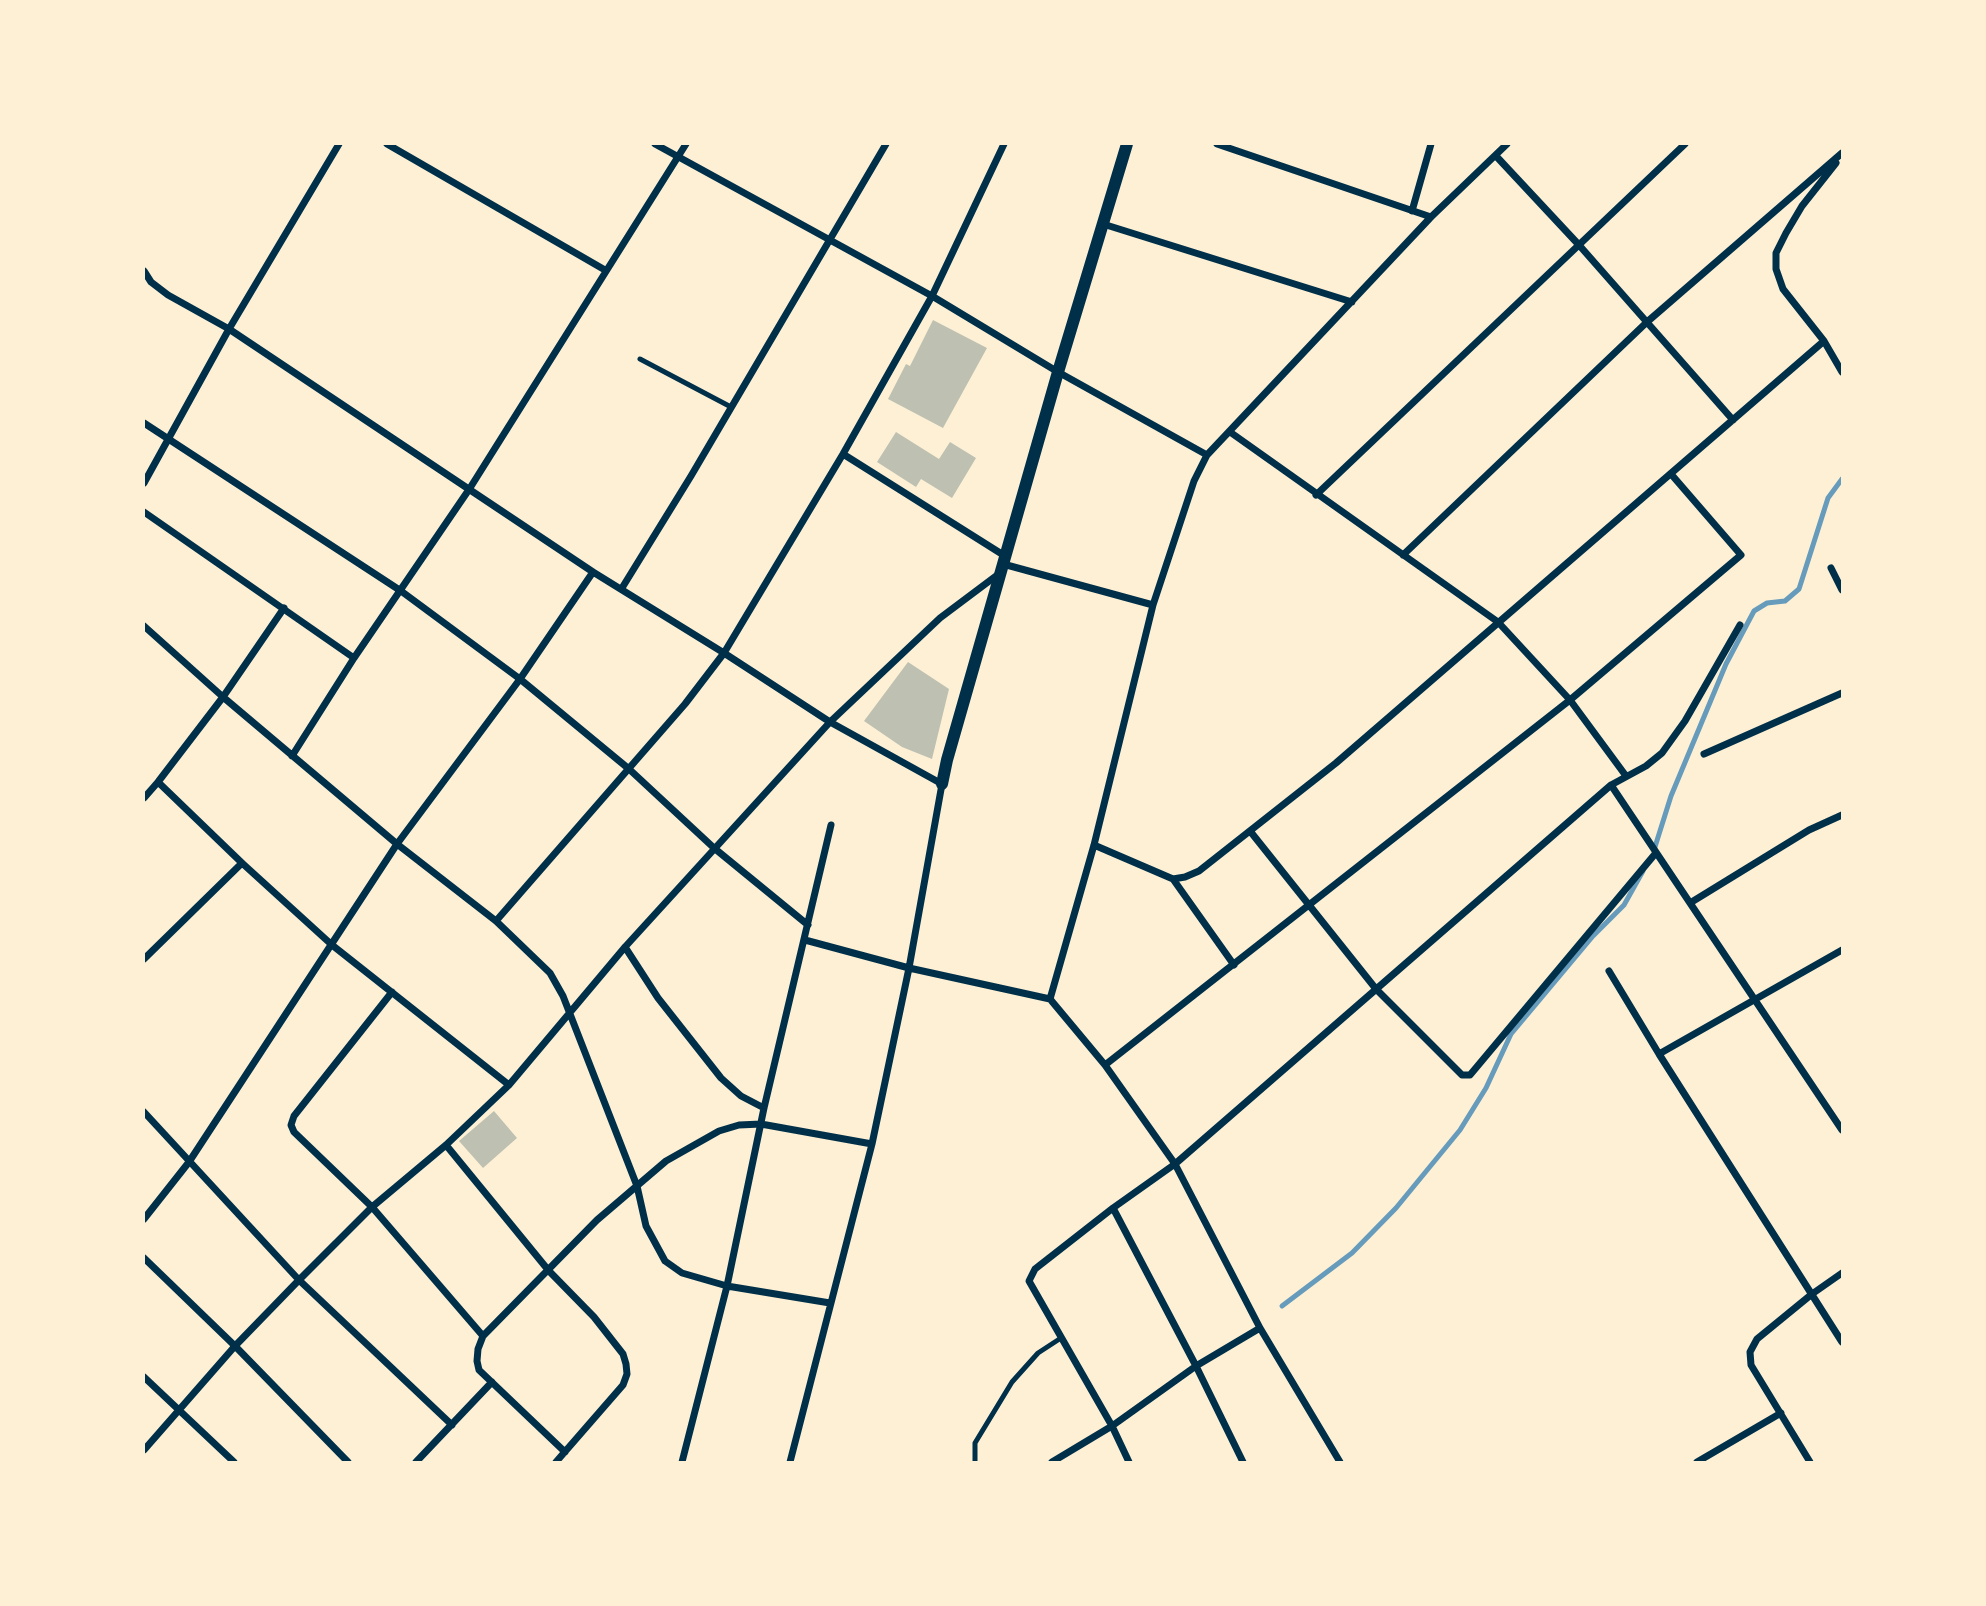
<!DOCTYPE html>
<html>
<head>
<meta charset="utf-8">
<style>
  body { margin:0 }
  #map { position:relative; width:1986px; height:1606px; overflow:hidden; background:#fdf0d5; font-family:"Golos Text",sans-serif }
  canvas { display:block }
  .frame { position:absolute; inset:0; border:145px solid #fdf0d5; pointer-events:none }
</style>
</head>
<body>
<div id="map">
<canvas width="1986" height="1606"></canvas>
<div class="frame"></div>
</div>
<script>
const context = document.querySelector('canvas').getContext('2d');
context.lineJoin = 'round';
const poly = rows => new Path2D(rows.map(r => 'M' + r).join(''));
function strokePath(path, color, width, dash) { context.strokeStyle = color; context.lineWidth = width; context.lineCap = dash ? 'butt' : 'round'; context.setLineDash(dash || []); context.stroke(path); }
function fill(path, color) { context.fillStyle = color; context.fill(path, 'evenodd'); }
strokePath(poly([
  [1654,850,1671,796,1726,664,1754,611,1767,603,1785,601,1799,589,1828,498,1842,479],
  [1282,1306,1352,1253,1396,1208,1460,1130,1486,1088,1511,1034,1593,936,1624,905,1643,871]
]), '#669bbc', 5);
fill(poly([
  [933,320,987,348,943,428,888,399,906,364,910,366],
  [896,432,939,459,950,442,976,458,952,498,921,479,916,487,877,462],
  [908,662,949,689,932,759,902,747,864,721],
  [494,1111,517,1138,483,1168,459,1141]
]), '#bec0b2');
strokePath(poly([
  [640,359,731,407],
  [975,1462,975,1443,1012,1382,1038,1353,1061,1338]
]), '#003049', 5);
strokePath(poly([
  [387,144,605,270],
  [655,144,932,296,1058,372,1207,455],
  [1217,144,1431,217],
  [1496,156,1579,245,1733,420],
  [1836,163,1802,206,1786,233,1776,253,1776,269,1783,289,1824,341,1842,372],
  [1412,211,1431,144],
  [1103,224,1352,302],
  [144,271,151,282,168,295,229,329,593,572,724,653,830,722,942,784,909,968,872,1144,790,1462],
  [144,423,401,591,520,679,629,769,714,848,808,925],
  [1230,432,1498,622,1570,700,1626,776],
  [843,454,1005,556],
  [144,483,229,329,339,144],
  [1316,495,1685,144],
  [144,512,354,658],
  [1403,555,1647,322,1842,153],
  [1003,564,1153,605],
  [1831,568,1842,590],
  [622,588,691,476,886,144],
  [144,626,223,697,397,844,496,921,550,973,563,996,637,1186,646,1226,665,1261,682,1273,727,1286,830,1303],
  [1704,754,1842,693],
  [292,756,354,658,470,488,686,144],
  [158,782,242,863,332,945,509,1085],
  [1611,785,1842,1130],
  [144,798,158,782,223,697,284,608],
  [1250,831,1376,989,1462,1075,1470,1075,1655,854],
  [1094,845,1173,879,1234,965],
  [1173,879,1185,877,1199,871,1336,763,1824,341],
  [1690,903,1809,830,1842,815],
  [496,921,685,704,724,653,843,454,932,296,1004,144],
  [805,940,909,968,1050,999,1105,1065,1175,1164,1260,1328,1340,1462],
  [625,947,658,998,721,1078,741,1096,764,1108],
  [144,959,242,863],
  [1609,971,1659,1054,1842,1342],
  [392,992,294,1116,291,1125,294,1132,372,1207,483,1336],
  [1050,999,1094,845,1153,605,1194,481,1207,455,1431,217,1507,144],
  [1659,1054,1842,950],
  [1105,1065,1570,700,1741,555,1671,474],
  [144,1112,299,1280,452,1425],
  [446,1145,549,1271,594,1317,623,1354,626,1364,627,1374,623,1385,556,1462],
  [1113,1208,1196,1366,1243,1462],
  [144,1219,189,1162,397,844,520,679,593,572],
  [144,1258,235,1346,348,1462],
  [144,1377,234,1462],
  [144,1450,235,1346,299,1280,372,1207,446,1145,509,1085,625,947,830,722,940,618,1000,573],
  [565,1452,479,1370,477,1361,478,1349,483,1336,597,1220,666,1161,719,1131,739,1125,761,1124,872,1144],
  [416,1462,492,1382],
  [682,1462,727,1286,764,1108,831,825],
  [1052,1462,1112,1426,1196,1366,1260,1328],
  [1129,1462,1112,1426,1029,1281,1035,1269,1113,1208,1175,1164,1611,785,1646,766,1662,753,1685,721,1740,625],
  [1697,1462,1781,1413],
  [1810,1462,1751,1365,1750,1352,1757,1339,1812,1294,1842,1273]
]), '#003049', 7);
strokePath(poly([
  [942,784,947,760,1058,372,1127,144]
]), '#003049', 12);
</script>
</body>
</html>
